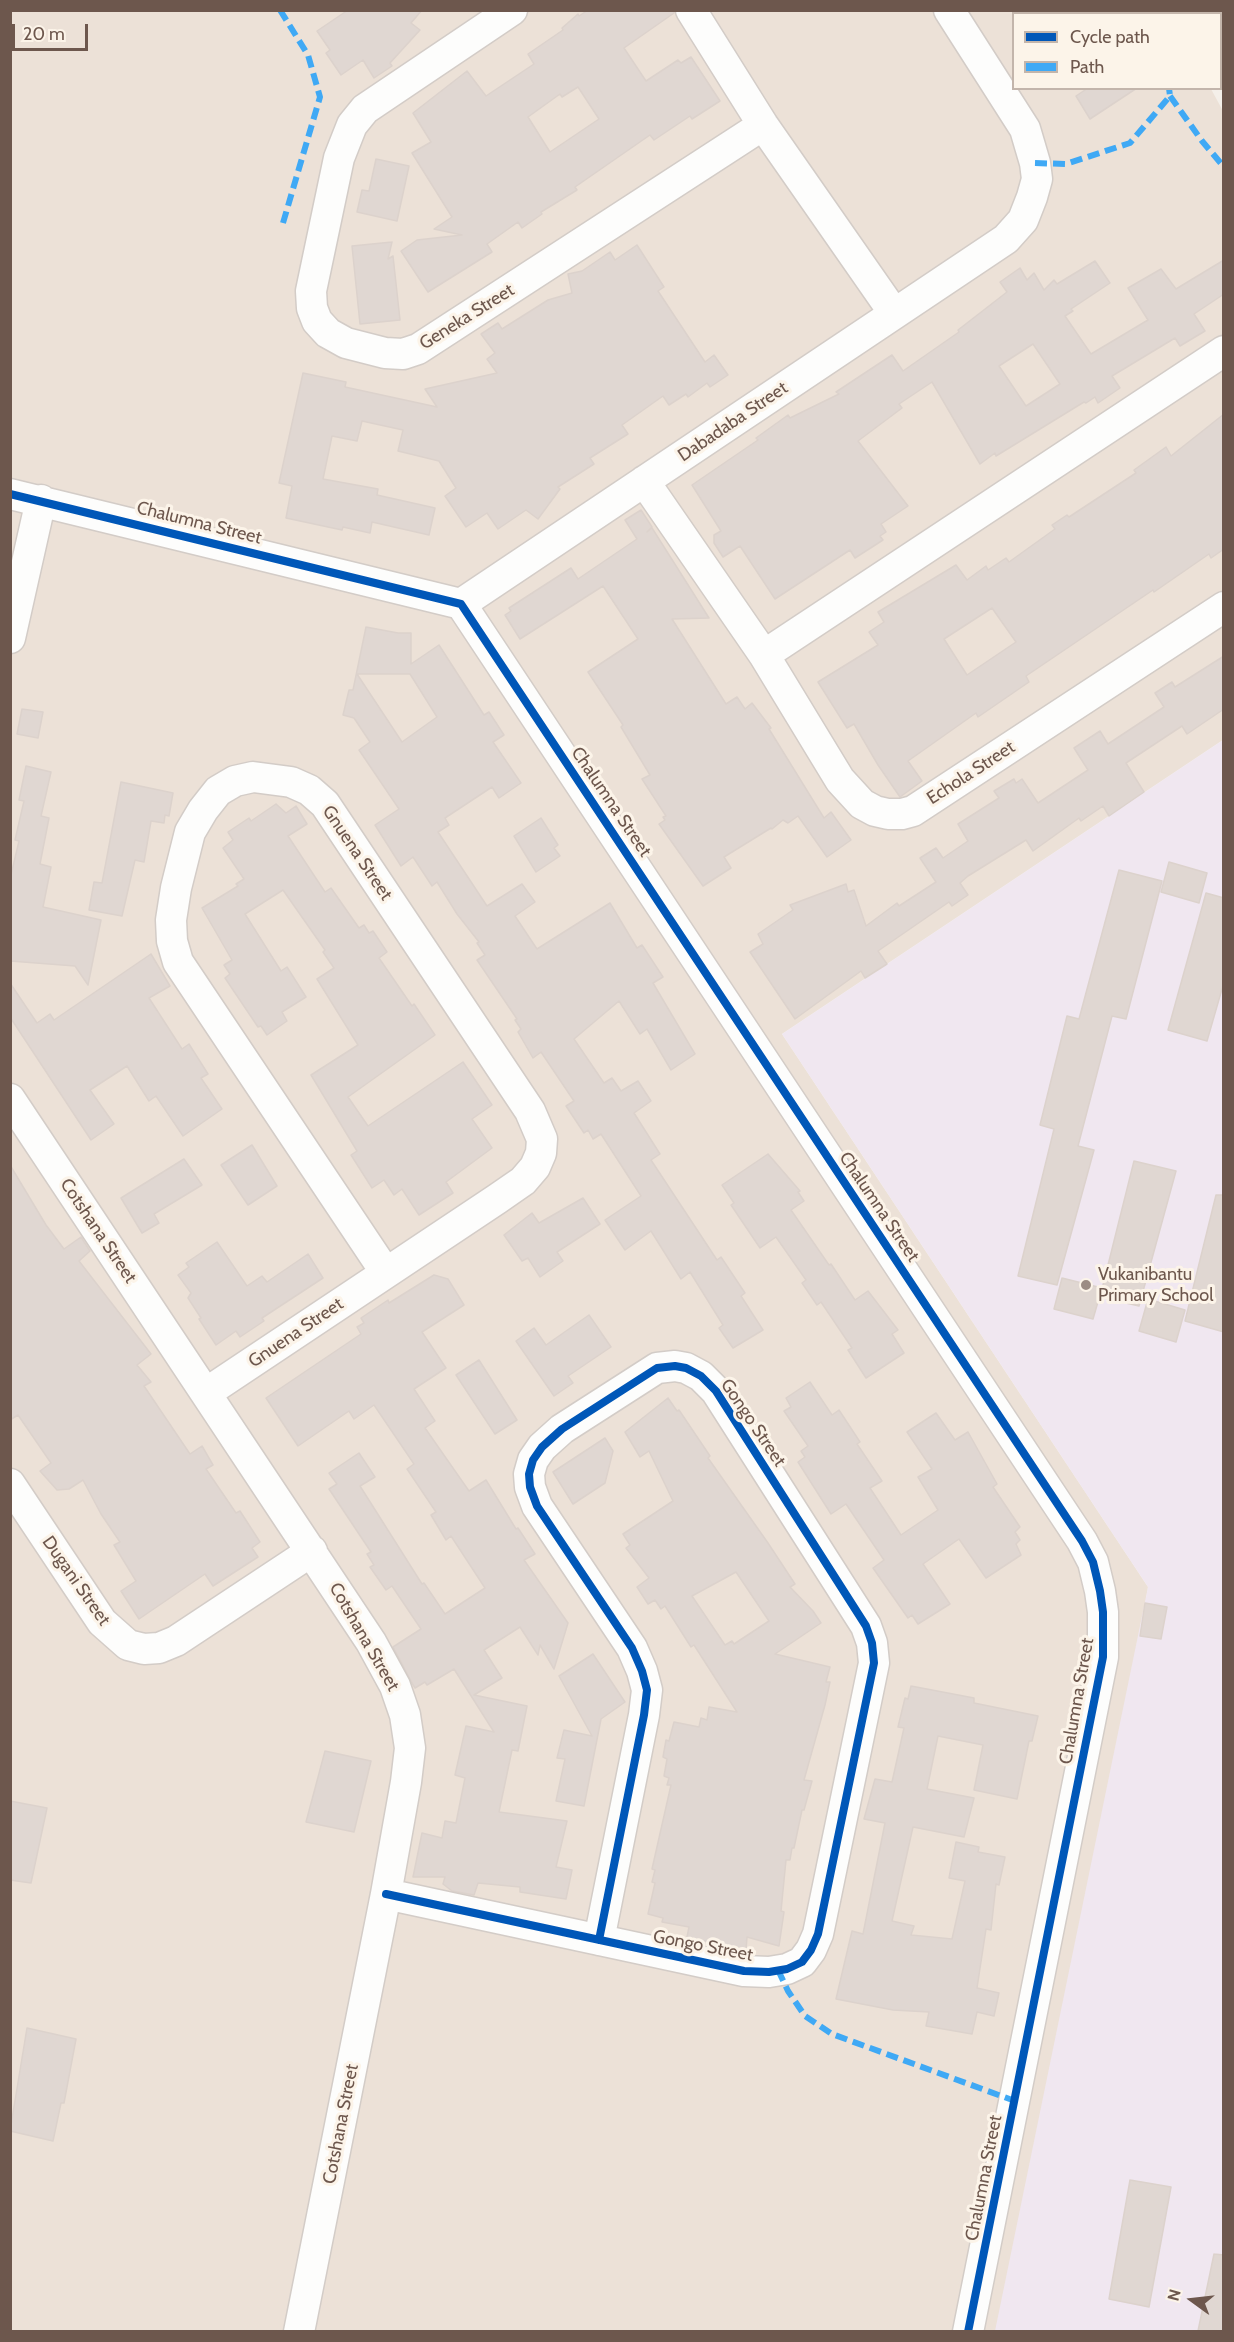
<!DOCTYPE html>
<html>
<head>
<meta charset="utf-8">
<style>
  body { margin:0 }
  #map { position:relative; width:1234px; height:2342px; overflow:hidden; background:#f4efe9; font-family:Cabin,sans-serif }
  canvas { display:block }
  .frame { position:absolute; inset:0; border:12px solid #6d574d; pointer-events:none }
  .legend { position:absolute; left:1012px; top:12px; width:210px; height:78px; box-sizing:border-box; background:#fcf4e9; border:2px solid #c3b5ab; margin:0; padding:8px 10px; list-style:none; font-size:18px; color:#6d574d }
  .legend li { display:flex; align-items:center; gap:12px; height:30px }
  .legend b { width:30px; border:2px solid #c3b5ab }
  .north { position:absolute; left:1162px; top:2270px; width:60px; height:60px; -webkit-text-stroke:4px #fcf4e9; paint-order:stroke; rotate:285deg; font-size:16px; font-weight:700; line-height:24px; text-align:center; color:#6d574d }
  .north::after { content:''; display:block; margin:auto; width:21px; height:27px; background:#6d574d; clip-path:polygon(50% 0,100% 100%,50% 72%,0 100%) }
  .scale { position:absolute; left:12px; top:24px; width:76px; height:27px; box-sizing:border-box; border:3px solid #6d574d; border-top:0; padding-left:8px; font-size:18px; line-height:21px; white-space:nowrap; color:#6d574d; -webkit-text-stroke:4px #fcf4e9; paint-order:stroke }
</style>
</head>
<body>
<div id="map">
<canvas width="1234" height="2342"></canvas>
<div class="frame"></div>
<ul class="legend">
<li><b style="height:8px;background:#0057b8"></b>Cycle path</li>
<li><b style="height:8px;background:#3fa9f5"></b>Path</li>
</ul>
<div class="north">N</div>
<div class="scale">20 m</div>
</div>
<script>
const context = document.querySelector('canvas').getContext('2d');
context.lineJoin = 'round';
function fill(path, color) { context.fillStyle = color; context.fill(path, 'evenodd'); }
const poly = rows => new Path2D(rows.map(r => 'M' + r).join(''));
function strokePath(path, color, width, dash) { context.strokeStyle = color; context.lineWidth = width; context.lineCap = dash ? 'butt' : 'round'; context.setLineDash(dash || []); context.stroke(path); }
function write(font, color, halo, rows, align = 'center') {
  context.font = font + ' Cabin,sans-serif'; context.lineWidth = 6; context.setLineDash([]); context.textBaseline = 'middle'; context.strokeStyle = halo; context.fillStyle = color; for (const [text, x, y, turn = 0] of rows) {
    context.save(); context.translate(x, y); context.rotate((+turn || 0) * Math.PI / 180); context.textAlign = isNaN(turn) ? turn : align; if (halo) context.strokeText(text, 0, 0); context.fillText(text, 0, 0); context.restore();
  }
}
fill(poly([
  [11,11,1166,11,1168,13,1014,14,1014,88,1211,89,1223,111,1223,740,782,1034,1148,1587,1025,2331,11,2332]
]), '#ece1d7');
fill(poly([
  [1223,740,1223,2331,995,2331,1148,1587,782,1034]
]), '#f0e7f0');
const building = poly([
  [348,10,422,10,411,23,420,30,390,63,392,66,374,78,363,60,341,75,326,53,330,50,317,31,348,10],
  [588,10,674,10,674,13,624,48,646,81,678,60,681,63,691,57,720,101,692,119,690,116,654,140,650,135,575,187,577,190,541,212,542,214,522,228,518,222,487,244,492,252,428,292,401,251,417,240,462,235,434,229,452,217,412,153,431,142,413,113,467,71,486,96,534,64,528,54,563,30,562,28,578,14,579,16,588,10],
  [578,87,599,119,550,152,528,117,560,94,562,97,578,87],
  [1088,88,1137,88,1090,119,1076,96,1088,88],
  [376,159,409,166,397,221,357,212,362,190,369,191,376,159],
  [392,242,388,259,393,256,400,320,360,324,352,246,392,242],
  [637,245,664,287,658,291,705,362,714,355,728,375,710,387,707,383,688,397,686,394,669,405,663,396,622,425,628,434,590,458,594,464,558,487,560,489,538,519,526,510,498,529,487,513,466,527,445,496,456,488,439,461,398,451,403,430,362,421,357,441,332,436,323,479,378,489,377,495,435,508,429,535,372,522,370,533,343,527,342,530,286,518,292,486,279,483,303,373,346,382,345,387,437,407,425,389,497,373,487,359,495,353,481,334,498,323,502,329,548,300,572,293,568,274,582,271,610,252,615,260,637,245],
  [1224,260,1224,294,1194,314,1205,331,1180,346,1175,338,1112,376,1120,388,1098,403,1095,397,1086,403,1084,402,996,456,995,453,980,464,932,382,899,404,902,408,858,441,908,506,881,524,886,532,880,536,883,540,855,558,850,550,775,599,740,546,723,557,714,543,714,535,721,531,692,485,758,440,756,438,788,415,790,418,839,394,836,392,892,355,903,371,959,332,958,330,1007,292,1000,282,1020,268,1027,280,1034,273,1044,290,1054,280,1057,284,1095,261,1110,283,1071,309,1073,311,1065,316,1091,354,1148,320,1128,288,1161,269,1176,289,1224,260],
  [1033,344,1060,384,1026,406,999,366,1033,344],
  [1224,414,1224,549,1211,558,1209,554,1154,592,1153,590,1026,676,1029,682,978,717,976,713,908,761,922,781,900,797,878,765,854,724,847,728,818,682,878,645,869,632,884,622,878,612,956,565,967,580,986,566,988,570,1006,558,1009,562,1055,529,1052,525,1067,515,1069,517,1136,473,1134,470,1166,447,1171,456,1224,414],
  [992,608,1016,642,967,675,944,639,992,608],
  [641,510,652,527,647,532,652,528,709,618,672,619,726,704,737,697,745,709,752,703,771,728,769,729,824,818,831,812,851,840,827,857,798,816,788,823,783,820,772,829,771,828,724,857,731,868,703,886,659,824,665,820,663,817,666,816,642,779,650,775,621,727,623,725,588,672,638,639,603,586,520,639,505,615,511,611,509,608,571,568,578,579,637,539,625,520,641,510],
  [366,627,398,633,411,633,411,664,439,645,484,715,489,712,504,735,493,742,521,783,499,798,492,787,445,818,449,825,438,832,487,906,522,884,535,902,515,916,537,949,610,903,637,948,642,945,663,977,653,983,695,1054,671,1070,647,1029,640,1034,619,1001,574,1039,604,1083,612,1078,621,1091,638,1081,651,1101,634,1113,660,1154,651,1160,717,1260,721,1257,745,1293,741,1296,763,1330,733,1348,719,1328,723,1325,690,1272,681,1279,651,1231,625,1250,605,1220,641,1196,601,1134,593,1139,588,1130,584,1133,566,1106,574,1101,541,1052,533,1058,518,1032,521,1029,515,1020,517,1019,477,960,485,955,477,943,479,942,457,914,437,882,432,886,413,857,401,866,375,825,399,809,359,750,370,742,354,718,343,715,349,690,353,690,366,627],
  [357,674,410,674,437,717,402,742,357,674],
  [1224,656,1224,709,1187,734,1182,726,1126,763,1144,792,1109,816,1103,806,1081,821,1079,818,1033,851,1026,840,968,876,960,883,968,895,952,906,949,902,878,951,887,964,865,978,861,971,795,1019,750,952,763,944,758,934,793,910,790,905,846,884,848,892,854,890,866,926,897,903,899,906,936,882,920,858,936,848,943,858,968,841,958,824,999,798,994,791,1014,779,1016,783,1022,779,1038,803,1088,770,1074,748,1100,731,1108,744,1164,707,1155,693,1172,682,1175,687,1224,656],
  [22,709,43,712,38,738,17,734,22,709],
  [26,766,51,772,41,816,49,818,40,864,51,867,43,907,101,920,88,985,75,966,10,961,10,879,19,841,15,840,24,801,19,800,26,766],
  [121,782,173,793,169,816,165,815,164,823,151,821,144,862,135,860,122,916,89,910,94,882,102,883,121,782],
  [276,804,286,813,296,806,307,824,288,836,325,892,331,888,359,928,364,925,369,933,373,931,387,952,379,958,412,1006,414,1004,435,1035,348,1097,368,1126,463,1062,492,1105,472,1119,492,1148,446,1182,453,1193,419,1215,402,1189,394,1195,384,1180,372,1188,351,1155,357,1151,311,1075,358,1045,317,979,334,968,323,952,325,950,283,890,245,914,281,971,287,967,306,997,282,1012,287,1021,267,1035,261,1026,258,1027,225,978,230,974,224,965,232,960,202,908,238,886,236,884,244,879,223,848,233,840,228,832,249,818,251,821,276,804],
  [541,818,558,845,554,848,560,856,536,872,514,836,541,818],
  [1169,862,1207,873,1199,903,1161,892,1169,862],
  [1119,870,1162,881,1126,1019,1112,1016,1078,1146,1094,1150,1057,1285,1018,1276,1054,1129,1040,1125,1067,1016,1079,1019,1119,870],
  [1206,893,1224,898,1224,982,1207,1041,1168,1030,1206,893],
  [151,954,170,986,149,998,182,1049,189,1044,208,1074,201,1078,222,1109,183,1136,156,1096,149,1101,127,1066,90,1090,114,1124,91,1140,10,1017,10,983,37,1023,50,1014,54,1020,151,954],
  [252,1145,277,1186,248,1205,221,1165,252,1145],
  [768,1154,800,1191,798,1192,804,1201,791,1210,829,1265,831,1264,855,1300,868,1291,898,1330,892,1334,904,1353,866,1378,848,1350,852,1348,821,1302,817,1305,802,1283,806,1280,776,1237,760,1248,731,1205,734,1203,722,1185,768,1154],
  [184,1159,202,1185,154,1214,159,1223,142,1233,121,1198,184,1159],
  [1134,1161,1176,1171,1139,1306,1100,1297,1134,1161],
  [10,1165,46,1225,64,1249,81,1237,90,1251,79,1261,151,1354,137,1365,151,1382,144,1386,190,1454,202,1446,213,1465,206,1469,236,1513,240,1511,260,1542,252,1548,258,1557,213,1586,205,1574,139,1619,121,1591,136,1581,114,1545,120,1542,101,1514,83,1480,69,1489,57,1490,40,1471,51,1463,18,1415,10,1420,10,1165],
  [1216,1195,1224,1195,1224,1332,1185,1321,1216,1195],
  [583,1198,600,1224,557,1252,563,1261,540,1277,528,1258,522,1261,504,1235,532,1213,539,1223,583,1198],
  [217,1242,247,1286,262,1276,267,1282,308,1254,323,1278,262,1318,264,1321,240,1337,236,1331,216,1345,199,1319,201,1318,188,1298,191,1293,178,1275,189,1267,186,1263,217,1242],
  [434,1275,448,1279,464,1305,422,1332,446,1368,414,1389,435,1421,425,1428,469,1491,486,1480,516,1529,518,1528,535,1554,524,1560,568,1623,554,1669,540,1645,538,1655,520,1627,484,1650,502,1678,474,1695,527,1706,518,1751,512,1750,499,1812,567,1821,556,1867,572,1870,566,1899,520,1892,520,1887,478,1883,474,1895,452,1891,443,1884,445,1877,413,1877,422,1833,442,1838,445,1821,456,1823,465,1778,455,1775,466,1726,494,1732,454,1669,427,1685,425,1682,415,1688,412,1683,393,1647,421,1629,392,1586,386,1590,370,1567,374,1565,367,1554,371,1552,329,1489,337,1484,329,1473,359,1453,375,1477,360,1486,422,1584,424,1583,445,1614,485,1588,451,1536,446,1540,431,1515,436,1512,407,1469,414,1464,374,1405,354,1419,349,1411,298,1446,266,1398,361,1334,357,1327,364,1323,361,1318,388,1300,389,1303,434,1275],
  [1062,1278,1102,1288,1093,1319,1054,1309,1062,1278],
  [1148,1299,1185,1310,1176,1342,1139,1331,1148,1299],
  [589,1315,611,1347,568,1376,573,1383,554,1396,516,1341,534,1328,546,1345,589,1315],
  [479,1360,517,1420,495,1434,456,1375,479,1360],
  [810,1382,832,1415,839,1410,860,1442,857,1444,882,1481,870,1488,901,1535,938,1510,918,1477,932,1469,907,1432,936,1413,955,1440,968,1432,997,1484,993,1487,1020,1527,1015,1532,1020,1540,1016,1544,1021,1555,986,1578,959,1539,923,1564,950,1604,918,1624,912,1615,908,1618,873,1568,884,1560,846,1504,831,1514,798,1462,805,1457,801,1451,808,1446,784,1411,791,1407,786,1398,810,1382],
  [668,1398,677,1411,679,1410,710,1456,708,1458,768,1543,795,1584,790,1587,813,1611,821,1623,775,1654,830,1667,826,1682,830,1682,825,1705,804,1780,812,1781,804,1810,802,1810,794,1848,792,1848,790,1860,786,1860,781,1911,784,1912,779,1946,747,1937,746,1950,687,1937,689,1927,662,1922,663,1918,648,1914,655,1883,652,1882,655,1870,652,1869,671,1785,667,1785,669,1778,664,1776,667,1759,663,1757,666,1740,669,1741,674,1722,699,1727,701,1718,707,1720,709,1707,737,1712,694,1645,691,1647,665,1606,661,1609,655,1600,648,1604,637,1587,649,1578,626,1548,630,1545,623,1534,673,1501,649,1451,640,1457,625,1432,668,1398],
  [736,1572,769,1621,734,1644,732,1641,725,1645,692,1596,736,1572],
  [605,1438,613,1451,605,1483,573,1504,553,1472,605,1438],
  [1145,1603,1167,1607,1161,1639,1140,1636,1145,1603],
  [593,1654,625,1702,601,1719,584,1806,556,1801,565,1759,557,1758,564,1730,592,1736,559,1676,593,1654],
  [911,1686,974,1698,974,1703,1038,1716,1032,1741,1029,1741,1017,1799,974,1790,983,1745,938,1736,927,1789,974,1798,964,1837,913,1827,892,1921,914,1926,911,1935,952,1939,965,1881,949,1878,956,1842,979,1847,978,1852,1005,1857,999,1885,996,1884,991,1930,986,1929,977,1988,999,1993,994,2016,977,2012,972,2034,926,2026,929,2012,893,2010,836,1999,852,1931,863,1934,885,1823,864,1819,875,1779,892,1782,904,1728,898,1727,905,1698,908,1699,911,1686],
  [325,1751,371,1761,354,1832,306,1822,325,1751],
  [10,1801,47,1808,31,1883,10,1880,10,1801],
  [27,2028,76,2039,64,2103,61,2103,53,2141,10,2131,27,2028],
  [1130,2180,1171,2187,1149,2307,1109,2299,1130,2180],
  [1214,2254,1224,2255,1224,2331,1198,2331,1214,2254]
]);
fill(building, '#e0d7d2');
strokePath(building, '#dcd2cc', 1.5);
const street = poly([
  [512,10,365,109,352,125,339,158,311,291,312,308,317,321,328,333,346,343,385,353,403,354,418,349,763,125],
  [691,10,763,125,894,313],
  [644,481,764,655,840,780,862,804,875,811,888,814,902,814,913,811,1224,607],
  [10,494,461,604,1082,1541,1093,1562,1100,1591,1103,1612,1103,1657,968,2332],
  [461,604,1006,239,1023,220,1032,197,1037,179,1035,163,1025,129,949,10],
  [10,638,41,500],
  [764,655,1224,351],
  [10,1099,371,1642,395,1686,405,1715,410,1748,406,1782,386,1894,299,2332],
  [206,1393,497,1199,523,1181,535,1167,541,1153,542,1139,530,1111,325,804,309,790,291,782,253,777,235,781,218,791,203,810,190,832,176,888,171,920,172,941,178,962,386,1273],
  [10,1484,102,1622,128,1645,144,1649,159,1648,176,1641,312,1551],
  [386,1894,744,1971,769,1972,787,1969,802,1962,811,1950,818,1934,874,1663,872,1643,866,1626,716,1391,701,1376,686,1368,675,1366,657,1368,562,1429,542,1447,533,1460,529,1474,530,1487,537,1506,632,1648,642,1671,647,1690,644,1715,599,1940]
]);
strokePath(street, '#d3ccc7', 33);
strokePath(street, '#fdfdfc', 30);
strokePath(poly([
  [280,10,308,55,320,97,283,223],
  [1149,10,1150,14],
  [1170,96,1202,141,1224,167],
  [1035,163,1066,164,1130,143,1170,96,1169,88],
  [778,1970,788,1991,805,2016,832,2034,1015,2101]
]), '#3fa9f5', 6, [12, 6]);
strokePath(poly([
  [10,494,461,604,1082,1541,1093,1562,1100,1591,1103,1612,1103,1657,968,2332],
  [386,1894,744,1971,769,1972,787,1969,802,1962,811,1950,818,1934,874,1663,872,1643,866,1626,716,1391,701,1376,686,1368,675,1366,657,1368,562,1429,542,1447,533,1460,529,1474,530,1487,537,1506,632,1648,642,1671,647,1690,644,1715,599,1940]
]), '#0057b8', 8);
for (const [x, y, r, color] of [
  [1086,1285,6,"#9c8c84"]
]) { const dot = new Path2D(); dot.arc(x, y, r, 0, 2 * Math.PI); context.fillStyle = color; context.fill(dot); strokePath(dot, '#fcf4e9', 2); }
write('18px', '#6d574d', '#fcf4e9', [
  ["Geneka Street",467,317,-32],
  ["Dabadaba Street",733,422,-34],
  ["Chalumna Street",199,523,14],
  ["Echola Street",971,773,-33],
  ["Chalumna Street",611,802,56],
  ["Gnuena Street",357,853,56],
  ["Chalumna Street",879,1207,56],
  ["Cotshana Street",98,1231,56],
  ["Gnuena Street",296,1333,-34],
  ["Gongo Street",753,1423,56],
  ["Dugani Street",76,1581,55],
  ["Cotshana Street",364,1637,60],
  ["Chalumna Street",1077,1701,-80],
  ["Gongo Street",703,1946,11],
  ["Cotshana Street",341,2124,-79],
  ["Chalumna Street",984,2178,-79]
]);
write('18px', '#6d574d', '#fcf4e9', [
  ["Vukanibantu",1098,1275],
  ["Primary School",1098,1296]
], 'left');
</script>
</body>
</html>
